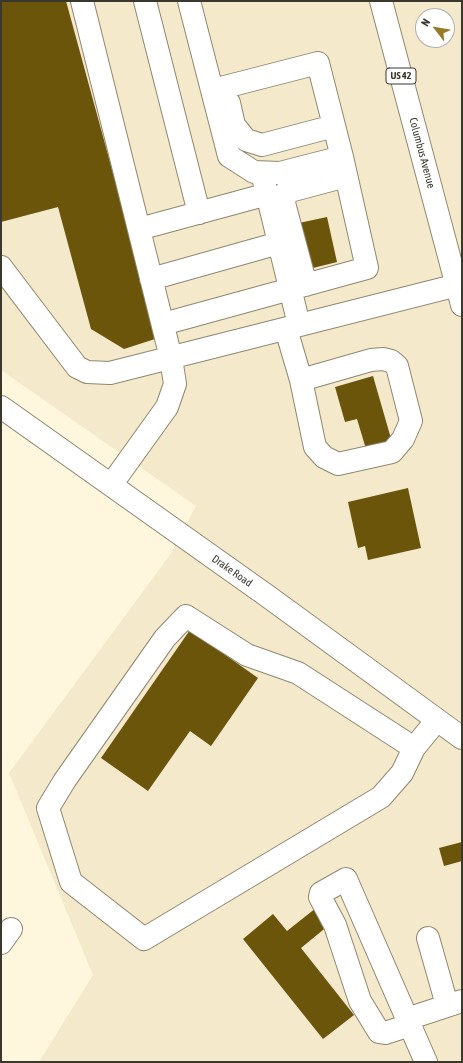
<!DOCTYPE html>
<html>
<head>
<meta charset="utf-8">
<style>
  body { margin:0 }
  #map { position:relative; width:463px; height:1063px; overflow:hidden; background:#fef6dd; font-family:"Asap Condensed",sans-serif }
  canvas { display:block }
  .frame { position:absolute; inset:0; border:2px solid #3a372d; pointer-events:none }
  .north { position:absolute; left:415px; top:8px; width:40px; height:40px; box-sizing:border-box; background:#fff; border:1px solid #b0afab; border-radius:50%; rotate:301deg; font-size:11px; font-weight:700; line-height:16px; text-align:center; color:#3a372d }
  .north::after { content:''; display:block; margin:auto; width:14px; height:18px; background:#967c24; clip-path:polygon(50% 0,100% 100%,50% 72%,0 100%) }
</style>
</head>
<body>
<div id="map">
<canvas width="463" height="1063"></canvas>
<div class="frame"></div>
<div class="north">N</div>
</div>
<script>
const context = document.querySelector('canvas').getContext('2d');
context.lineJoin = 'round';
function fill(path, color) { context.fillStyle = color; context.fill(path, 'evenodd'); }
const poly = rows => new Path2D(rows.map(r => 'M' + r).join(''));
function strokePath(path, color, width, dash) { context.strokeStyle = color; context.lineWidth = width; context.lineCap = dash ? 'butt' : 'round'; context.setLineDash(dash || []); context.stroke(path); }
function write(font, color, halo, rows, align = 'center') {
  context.font = font + ' "Asap Condensed",sans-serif'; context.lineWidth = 4; context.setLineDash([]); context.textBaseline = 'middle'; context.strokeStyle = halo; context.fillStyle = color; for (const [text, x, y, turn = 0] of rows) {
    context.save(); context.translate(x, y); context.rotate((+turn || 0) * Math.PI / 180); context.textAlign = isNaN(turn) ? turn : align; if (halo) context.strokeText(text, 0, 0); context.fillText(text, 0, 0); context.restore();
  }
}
fill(poly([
  [1,1,462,1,462,1062,39,1062,93,975,9,773,170,555,196,506,1,370],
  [423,16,447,16,447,40,423,40]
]), '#f4e9ca');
fill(poly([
  [1,1,66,1,158,338,124,349,91,329,58,207,1,222],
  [327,217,337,262,309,269,299,223],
  [373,376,392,442,366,449,357,419,345,422,335,387],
  [408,488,421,548,368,560,365,546,358,548,348,502],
  [190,630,258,678,211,746,190,731,148,791,101,758],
  [462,842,462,861,444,866,439,848],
  [316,908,329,925,301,948,354,1015,323,1039,243,939,273,914,287,931]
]), '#6a550b');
const minor = poly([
  [82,1,171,358,175,384,167,407,111,485],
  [145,1,199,213],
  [189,1,229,156,254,172,280,173,342,157,318,63,213,90],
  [229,103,234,125,246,140,262,145,334,126],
  [262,173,299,325],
  [139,229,268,194],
  [1,267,77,367,87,372,110,373,462,284],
  [151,279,279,243],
  [306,285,284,203,286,192,346,176],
  [163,324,367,268,342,157],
  [286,329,301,380,315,447,324,457,338,464,392,452,403,439,411,421,397,366,391,361,383,359,371,360,301,380],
  [1,407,266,595,462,738],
  [414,748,298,673,247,655,186,616,165,638,65,780,48,808,71,882,144,939,381,797,402,773,414,748,437,720],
  [428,938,447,1005],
  [1,943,11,929],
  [407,1019,462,1001],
  [410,1025,385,1033,379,1032,360,1001,335,925,320,897,321,893,346,879,426,1062]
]);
const major = poly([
  [381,1,462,305]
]);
strokePath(minor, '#8f8771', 24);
strokePath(major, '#8f8771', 24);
strokePath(minor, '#fff', 22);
strokePath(major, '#fff', 22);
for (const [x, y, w] of [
  [401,76,30]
]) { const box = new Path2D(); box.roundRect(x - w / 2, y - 8, w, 16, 3); context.fillStyle = '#fff'; context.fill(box); strokePath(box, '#3a372d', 1); }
write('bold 10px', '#3a372d', null, [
  ["US 42",401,76]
]);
write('11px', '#3a372d', '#fff', [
  ["Columbus Avenue",422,153,75],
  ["Drake Road",232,571,35]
]);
</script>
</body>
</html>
